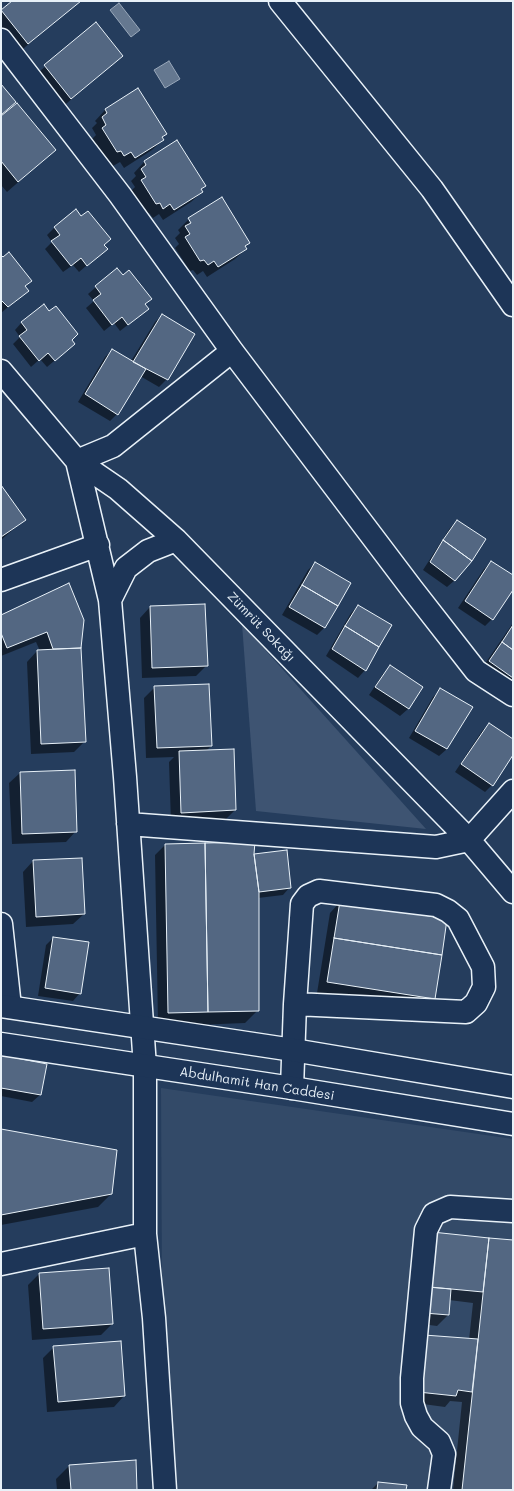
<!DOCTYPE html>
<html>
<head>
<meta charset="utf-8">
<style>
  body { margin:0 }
  #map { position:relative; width:514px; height:1491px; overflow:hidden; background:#253d5d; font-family:Mali,sans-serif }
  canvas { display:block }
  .frame { position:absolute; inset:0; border:2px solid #e8f1f8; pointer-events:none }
</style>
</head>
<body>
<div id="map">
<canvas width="514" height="1491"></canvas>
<div class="frame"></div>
</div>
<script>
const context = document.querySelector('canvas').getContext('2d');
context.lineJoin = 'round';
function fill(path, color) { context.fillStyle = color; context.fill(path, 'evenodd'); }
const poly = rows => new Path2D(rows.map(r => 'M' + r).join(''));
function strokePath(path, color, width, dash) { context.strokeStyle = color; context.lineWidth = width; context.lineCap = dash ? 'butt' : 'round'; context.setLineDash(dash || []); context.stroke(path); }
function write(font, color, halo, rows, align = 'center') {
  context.font = font + ' Mali,sans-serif'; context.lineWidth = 4; context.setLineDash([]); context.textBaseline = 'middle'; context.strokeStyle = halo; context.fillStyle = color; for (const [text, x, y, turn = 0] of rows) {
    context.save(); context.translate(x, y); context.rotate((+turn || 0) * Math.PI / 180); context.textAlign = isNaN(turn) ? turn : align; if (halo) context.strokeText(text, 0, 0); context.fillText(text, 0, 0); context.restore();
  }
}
fill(poly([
  [161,1088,513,1139,513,1490,163,1490]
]), '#334a68');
fill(poly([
  [242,624,426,829,256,811]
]), '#3e5472');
const water = poly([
  [119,3,140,30,131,37,110,10,119,3],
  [169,61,180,79,165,88,154,70,169,61]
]);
fill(water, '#657890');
strokePath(water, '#99a8ba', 1);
fill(poly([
  [13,1,79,1,17,54,1,34,1,11],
  [96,24,122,56,60,109,34,76],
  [1,86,15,102,3,114,55,150,7,192,1,185],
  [138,90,163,140,152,150,124,168,120,162,113,166,110,161,106,162,92,139,96,135,92,128,97,123,95,121,105,110],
  [177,142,204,186,200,190,202,192,191,202,163,220,159,214,153,218,149,213,145,214,131,191,135,187,131,181,136,176,134,173,144,162],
  [221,199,249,243,245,247,246,249,235,259,207,277,203,271,197,275,193,270,190,271,175,248,179,244,175,238,180,233,178,230,189,219],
  [188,220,190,220,192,227],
  [54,228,103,245,106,249,79,272,73,265,63,272,45,249,52,242,47,235],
  [1,257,30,281,24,287,27,291,1,313],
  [123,276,148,309,120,331,114,323,104,331,86,308,94,301,88,294,96,287],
  [162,315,167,379,159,387,140,376,117,414,110,421,78,402,105,357,112,350,131,361,155,322],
  [22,322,71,340,74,344,47,367,40,359,31,367,13,344,20,337,15,330],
  [1,487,24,520,1,540],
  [457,521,455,580,447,587,423,570,450,528],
  [491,562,513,576,513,588,492,619,485,626,458,608,484,569],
  [315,563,350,583,324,628,317,635,282,615,308,570],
  [358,606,365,670,358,678,326,656,351,613],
  [150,607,207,665,196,676,142,678,140,618],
  [1,616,83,620,80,648,85,741,74,752,31,754,27,662,37,651,40,651,36,642,1,656],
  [513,623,513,682,508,687,482,668],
  [390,667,422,688,408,709,400,716,369,695,383,674],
  [155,687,211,746,206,751,235,810,224,821,171,823,169,762,174,757,146,758,144,698],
  [440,690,471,708,447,749,439,756,409,738,433,697],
  [489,724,513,740,513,754,492,785,485,792,455,772,482,731],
  [20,773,76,831,66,842,12,844,9,783],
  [165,845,290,887,283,895,258,898,258,1010,245,1023,196,1025,196,1023,158,1023,155,855],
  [33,861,84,914,73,924,26,927,23,872],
  [340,902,434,998,423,1009,317,993,330,913],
  [53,938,80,993,73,1001,38,996,46,945],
  [1,1056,46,1065,40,1095,32,1102,1,1096],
  [1,1130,111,1194,98,1207,1,1225],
  [432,1233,513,1242,513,1490,453,1490,462,1402,450,1401,445,1407,408,1402,469,1340,473,1303,449,1300,448,1315,437,1326,414,1323],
  [108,1269,112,1324,101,1335,32,1340,28,1285,39,1274],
  [54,1347,124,1396,114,1407,47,1412,43,1358],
  [135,1461,136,1490,57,1490,56,1479,69,1466],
  [378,1483,405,1490,371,1490]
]), '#0007');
const building = poly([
  [12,1,81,1,28,44,1,10,12,1],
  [96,22,123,56,71,99,44,65,96,22],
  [1,84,16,102,1,115,1,84],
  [138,88,167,134,162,137,164,140,135,158,131,152,124,156,121,151,117,152,102,128,106,125,102,117,107,113,105,109,138,88],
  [17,103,56,150,18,182,1,161,1,116,17,103],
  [177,140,206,186,201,189,203,192,174,210,170,204,163,209,160,203,156,204,141,180,146,177,141,169,146,165,144,161,177,140],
  [222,197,250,243,245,246,247,249,218,267,214,261,208,265,204,260,200,261,185,237,190,234,185,226,191,223,188,218,222,197],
  [76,209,81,216,88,211,111,239,104,245,108,249,87,266,81,258,71,266,51,241,60,235,54,227,76,209],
  [9,252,32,281,25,286,29,291,8,307,1,300,1,255,3,257,9,252],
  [117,268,123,275,129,270,152,299,145,304,149,309,128,325,122,317,112,325,93,300,101,294,95,286,117,268],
  [44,304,49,311,56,306,78,334,72,340,75,344,55,361,48,353,39,361,19,336,27,330,21,322,44,304],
  [162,314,195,334,168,380,133,362,162,314],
  [112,349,146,369,118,415,85,394,112,349],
  [1,485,26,520,1,537,1,485],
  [457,520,486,539,472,561,443,540,457,520],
  [443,540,472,561,455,581,430,562,443,540],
  [491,561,513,575,513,590,493,620,465,601,491,561],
  [315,562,351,583,338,606,302,585,315,562],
  [69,583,84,620,81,648,53,649,47,632,7,648,1,633,1,615,69,583],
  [302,585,338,606,325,628,289,607,302,585],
  [205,604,208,666,152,668,150,606,205,604],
  [358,605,392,625,379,647,345,626,358,605],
  [513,625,513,650,502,642,513,625],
  [345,626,379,647,366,671,332,649,345,626],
  [502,642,513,650,513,678,489,661,502,642],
  [81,648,86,742,41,744,37,650,81,648],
  [390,665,423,687,409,709,375,687,390,665],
  [209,684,212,746,157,748,154,686,209,684],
  [440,688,473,707,447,749,415,731,440,688],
  [489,723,513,739,513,755,493,786,461,764,489,723],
  [234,749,236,810,181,813,179,751,234,749],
  [75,770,77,832,22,834,20,772,75,770],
  [255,842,254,854,259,892,259,1011,208,1012,205,843,255,842],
  [205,843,208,1012,168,1013,165,844,205,843],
  [287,850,291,888,259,892,254,854,287,850],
  [82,858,85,914,36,917,33,860,82,858],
  [340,901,447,919,442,955,334,938,340,901],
  [53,937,89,942,81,994,45,988,53,937],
  [334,938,442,955,435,999,327,982,334,938],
  [1,1055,47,1064,41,1095,1,1088,1,1055],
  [1,1129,117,1150,112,1194,1,1215,1,1129],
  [432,1232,489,1238,483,1292,430,1287,432,1232],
  [489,1238,513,1240,513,1490,462,1490,489,1238],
  [109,1268,113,1324,43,1329,39,1273,109,1268],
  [427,1287,451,1289,449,1315,424,1313,427,1287],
  [424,1335,478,1339,472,1392,458,1390,456,1396,418,1392,424,1335],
  [121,1341,125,1396,58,1402,53,1346,121,1341],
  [136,1460,137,1490,71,1490,69,1465,136,1460],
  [378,1482,407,1485,406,1490,377,1490,378,1482]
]);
fill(building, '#536782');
strokePath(building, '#e8f1f8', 1);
const minor = poly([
  [280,1,432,189,513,305],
  [1,40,120,195,232,351,412,589,476,671,513,695],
  [1,371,77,461,118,489,176,540,469,840,513,892],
  [77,461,110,600,125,777,145,1067,145,1234,154,1318,165,1490],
  [77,461,113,446,232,351],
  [1,580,98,545],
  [110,600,126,568,148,551,176,540],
  [128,824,436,847,469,840,513,791],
  [1,924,10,1007],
  [292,1088,295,1004,302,904,308,896,319,891,436,905,448,911,458,919,483,967,484,987,476,1003,466,1012,295,1004],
  [1,1264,145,1234],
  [439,1490,444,1454,439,1442,422,1427,416,1416,412,1403,412,1378,426,1230,434,1214,450,1207,513,1211]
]);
const major = poly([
  [1,1006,293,1050,513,1087],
  [1,1044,292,1088,513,1124]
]);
strokePath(minor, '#e8f1f8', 25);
strokePath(major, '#e8f1f8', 25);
strokePath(minor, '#1d3557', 22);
strokePath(major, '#1d3557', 22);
write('13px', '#e8f1f8', '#1d3557', [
  ["Zümrüt Sokağı",261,627,46],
  ["Abdulhamit Han Caddesi",257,1084,9]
]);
</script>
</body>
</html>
